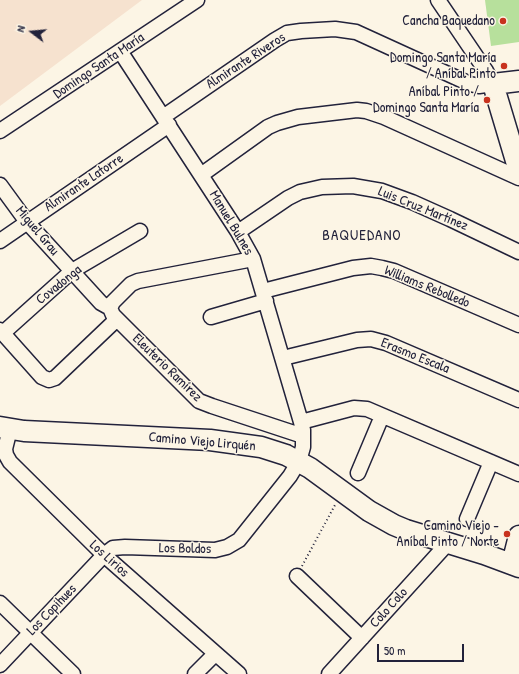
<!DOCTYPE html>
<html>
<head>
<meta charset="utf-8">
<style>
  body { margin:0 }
  #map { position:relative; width:519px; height:674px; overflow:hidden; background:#fcf5e5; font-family:"Patrick Hand",sans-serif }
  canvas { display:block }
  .north { position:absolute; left:12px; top:12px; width:40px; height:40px; -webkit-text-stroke:3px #fcf5e5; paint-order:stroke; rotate:286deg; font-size:11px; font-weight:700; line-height:16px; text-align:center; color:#22223b }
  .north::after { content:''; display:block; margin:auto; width:14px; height:18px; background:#22223b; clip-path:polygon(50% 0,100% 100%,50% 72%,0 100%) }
  .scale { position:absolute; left:377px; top:644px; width:87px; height:18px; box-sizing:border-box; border:2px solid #22223b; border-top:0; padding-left:5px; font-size:12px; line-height:14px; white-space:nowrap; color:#22223b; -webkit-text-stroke:3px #fcf5e5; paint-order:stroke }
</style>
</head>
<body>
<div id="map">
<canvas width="519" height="674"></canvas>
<div class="north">N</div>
<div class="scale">50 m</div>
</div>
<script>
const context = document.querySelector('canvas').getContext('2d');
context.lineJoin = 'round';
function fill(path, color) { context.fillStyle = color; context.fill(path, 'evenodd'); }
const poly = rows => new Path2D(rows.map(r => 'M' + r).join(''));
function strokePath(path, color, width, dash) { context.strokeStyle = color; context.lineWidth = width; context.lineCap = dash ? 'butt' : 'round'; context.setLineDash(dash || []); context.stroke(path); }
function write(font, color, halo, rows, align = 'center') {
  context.font = font + ' "Patrick Hand",sans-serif'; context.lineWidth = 3; context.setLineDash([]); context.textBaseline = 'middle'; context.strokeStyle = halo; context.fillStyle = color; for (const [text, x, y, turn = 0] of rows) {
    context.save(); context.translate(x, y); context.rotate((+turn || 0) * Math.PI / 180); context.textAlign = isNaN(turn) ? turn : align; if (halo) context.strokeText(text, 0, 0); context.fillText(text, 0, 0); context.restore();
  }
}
fill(poly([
  [0,0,142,0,0,106]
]), '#f6e2cf');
fill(poly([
  [485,0,519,0,519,42,491,46]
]), '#b7e09c');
const street = poly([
  [163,117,275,40,287,33,301,31,335,29,356,32,470,84,479,86,493,84,486,71,438,0],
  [0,131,197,0],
  [201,175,268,127,277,123,298,117,357,110,366,111,384,117,519,178],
  [0,185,27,222,101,303,110,308],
  [238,232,288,198,300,192,322,187,353,186,382,191,412,202,450,219,519,252],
  [0,241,169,125],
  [263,291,353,268,371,266,382,268,394,271,519,325],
  [110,308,113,315,199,401,212,406,303,436],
  [110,308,113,302,131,284,138,281,253,259],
  [211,317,266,301],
  [0,330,42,377,49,380,55,378,117,319],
  [3,333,72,271,140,231],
  [283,358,357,340,371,339,386,343,519,400],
  [301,422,354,408,367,409,519,474],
  [10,429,5,449,6,455,10,462,104,555,239,674],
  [358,473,382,416],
  [467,519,491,462],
  [297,576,362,638],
  [0,603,73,674],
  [0,665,104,555,113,548,125,547,215,550,227,547,239,540,290,476,299,461,303,447,303,430,301,422,253,259,238,232,120,51],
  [195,674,215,654],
  [329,674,448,543]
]);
const secondary = poly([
  [519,81,493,84,519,171],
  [0,427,24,431,210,440,261,447,286,455,310,468,369,511,394,525,406,530,484,554,519,567],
  [512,564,519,536]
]);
strokePath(street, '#22223b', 17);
strokePath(secondary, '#22223b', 23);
strokePath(poly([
  [302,566,335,505]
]), '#22223b', 2, [1, 3]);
strokePath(street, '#fcf5e5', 14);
strokePath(secondary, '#fcf5e5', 20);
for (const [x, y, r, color] of [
  [503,21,4,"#c8321e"],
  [504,66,4,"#c8321e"],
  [487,100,4,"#c8321e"],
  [507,534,4,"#c8321e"]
]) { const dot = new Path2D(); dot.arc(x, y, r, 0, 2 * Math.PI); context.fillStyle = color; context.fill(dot); strokePath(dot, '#fcf5e5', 1.5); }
write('14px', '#22223b', '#fcf5e5', [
  ["Cancha Baquedano",495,21],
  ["Domingo Santa María",496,58],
  ["/ Aníbal Pinto",496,74],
  ["Aníbal Pinto /",479,92],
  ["Domingo Santa María",479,108],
  ["Camino Viejo -",499,526],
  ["Aníbal Pinto / Norte",499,542]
], 'right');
write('14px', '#22223b', '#fcf5e5', [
  ["Almirante Riveros",246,61,-33],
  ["Domingo Santa María",99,66,-34],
  ["Almirante Latorre",84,183,-34],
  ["Luis Cruz Martínez",423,209,22],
  ["Manuel Bulnes",231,223,59],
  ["Miguel Grau",37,231,50],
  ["Covadonga",59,285,-39],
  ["Williams Rebolledo",427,287,22],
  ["Erasmo Escala",415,356,22],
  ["Eleuterio Ramírez",167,368,44],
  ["Camino Viejo Lirquén",202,442,5],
  ["Los Boldos",185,549,1],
  ["Los Lirios",109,559,42],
  ["Colo Colo",389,608,-48],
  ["Los Copihues",52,610,-46]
]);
context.letterSpacing = '1px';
write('15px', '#22223b', '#fcf5e5', [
  ["BAQUEDANO",362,236]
]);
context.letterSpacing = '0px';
</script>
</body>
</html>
